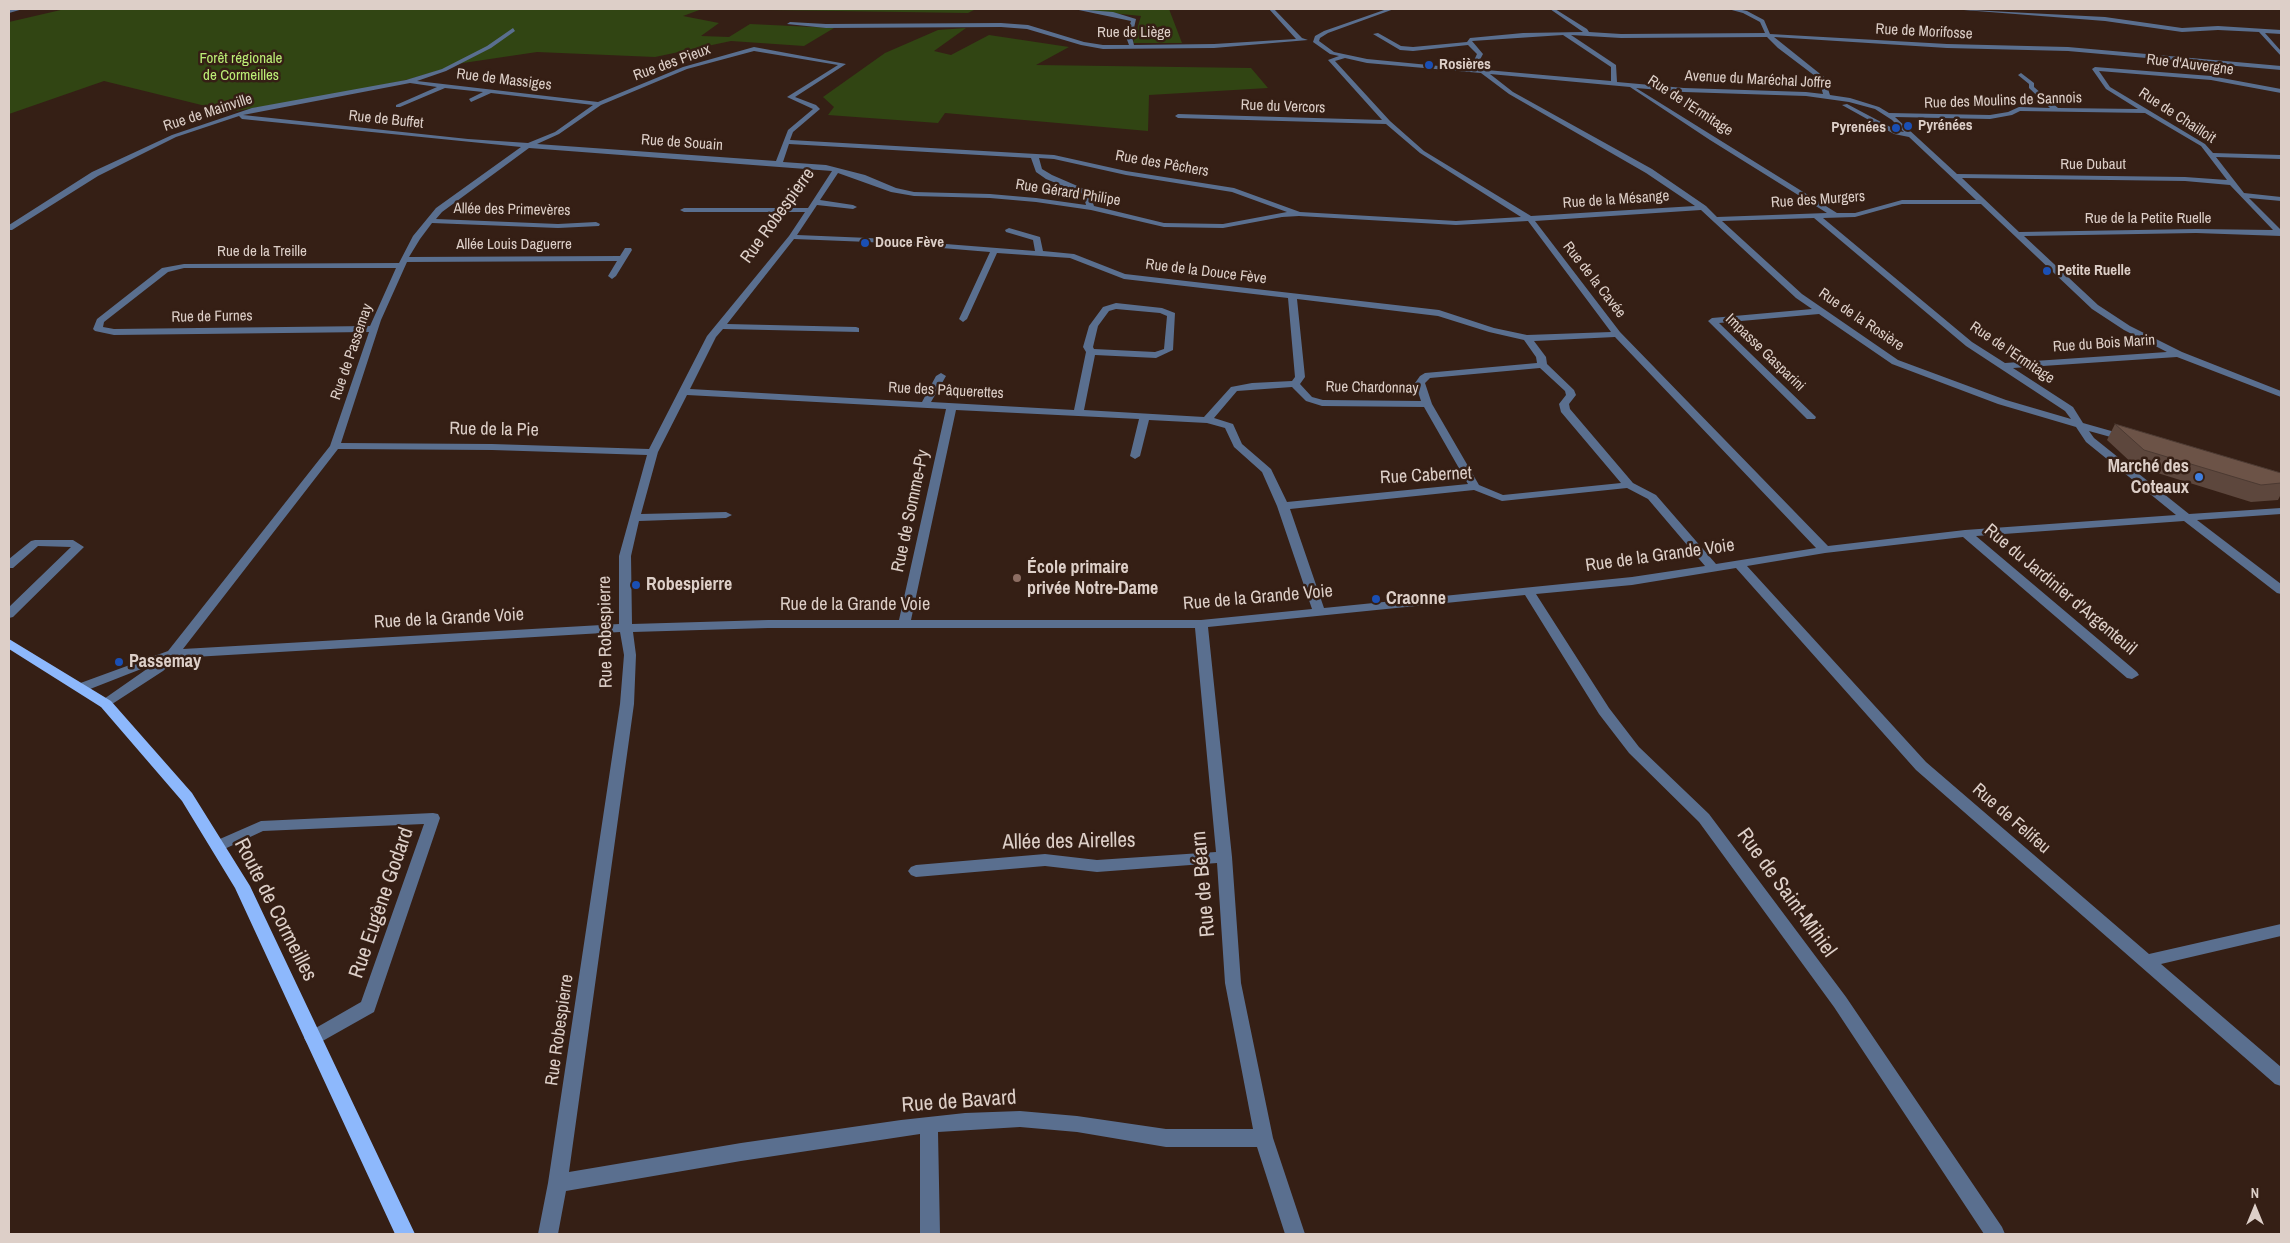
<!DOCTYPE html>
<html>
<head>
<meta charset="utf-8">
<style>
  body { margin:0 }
  #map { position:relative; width:2290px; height:1243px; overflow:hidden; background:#351f15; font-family:"Archivo Narrow",sans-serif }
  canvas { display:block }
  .frame { position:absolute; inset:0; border:10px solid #ddcfc8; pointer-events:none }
  .north { position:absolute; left:2230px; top:1183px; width:50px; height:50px; -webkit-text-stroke:4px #351f15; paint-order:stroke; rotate:0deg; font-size:14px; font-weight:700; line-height:20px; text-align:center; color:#ddcfc8 }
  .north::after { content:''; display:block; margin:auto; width:18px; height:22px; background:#ddcfc8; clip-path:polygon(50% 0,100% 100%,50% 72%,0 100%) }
</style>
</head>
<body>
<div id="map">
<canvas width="2290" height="1243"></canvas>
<div class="frame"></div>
<div class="north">N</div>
</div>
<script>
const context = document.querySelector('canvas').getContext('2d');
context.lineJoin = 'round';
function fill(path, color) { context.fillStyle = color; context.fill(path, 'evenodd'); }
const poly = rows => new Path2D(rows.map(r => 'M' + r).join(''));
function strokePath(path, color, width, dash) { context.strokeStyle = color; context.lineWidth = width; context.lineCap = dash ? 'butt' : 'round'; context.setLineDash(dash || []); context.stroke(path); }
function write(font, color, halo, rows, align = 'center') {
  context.font = font + ' "Archivo Narrow",sans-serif'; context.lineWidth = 5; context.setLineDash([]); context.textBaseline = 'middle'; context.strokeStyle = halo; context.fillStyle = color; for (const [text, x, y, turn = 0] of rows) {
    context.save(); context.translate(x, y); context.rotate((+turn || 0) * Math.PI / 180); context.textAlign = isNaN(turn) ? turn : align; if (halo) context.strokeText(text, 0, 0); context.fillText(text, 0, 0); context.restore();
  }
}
fill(poly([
  [65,9,976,9,968,13,702,9,683,16,719,23,701,36,729,37,750,24,834,28,804,46,731,41,655,57,537,52,463,63,410,79,350,92,230,112,104,81,9,114,9,22],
  [1072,9,1169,9,1182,43,1133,43,1141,16],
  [966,28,934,51,951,55,989,35,1069,47,1036,65,1251,68,1268,88,1149,95,1148,131,945,113,938,123,828,115,834,107,823,97,885,53,938,30]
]), '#314513');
fill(poly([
  [9,9,23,9,9,13,9,9],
  [1074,9,1113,12,1136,19,1132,37,1134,45,1214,44,1296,39,1269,9,1274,9,1302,38,1308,40,1214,48,1103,49,1081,45,1027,29,1001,27,826,28,787,24,790,22,826,24,1001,23,1028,25,1084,42,1103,45,1129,45,1126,37,1131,21,1074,9],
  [1387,9,1394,9,1328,33,1320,38,1319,41,1334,52,1367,59,1470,69,1477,54,1468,45,1413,51,1400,50,1373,34,1378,33,1401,46,1413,47,1467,42,1470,38,1523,33,1583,32,1550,9,1555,9,1587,29,1589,32,1621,34,1765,33,1760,22,1743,13,1728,9,1737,9,1747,11,1764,20,1770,34,1947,44,2068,47,2281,66,2281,70,2068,51,1947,48,1774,37,1824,77,1830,95,1850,98,1879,107,1889,113,1990,115,2008,112,2019,107,2050,108,2029,88,2029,84,2018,75,2021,73,2034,83,2034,87,2058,108,2138,109,2106,89,2092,69,2095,67,2211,76,2281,89,2281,93,2211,80,2099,71,2110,87,2205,144,2213,153,2281,155,2281,159,2216,157,2244,193,2281,197,2281,201,2249,198,2281,230,2281,236,2196,233,2024,236,2098,305,2130,326,2182,352,2281,391,2281,397,2177,357,2013,368,2073,407,2083,423,2129,436,2130,438,2125,441,2089,431,2094,438,2189,514,2281,508,2281,514,2197,520,2281,584,2281,594,2277,593,2184,521,1976,536,2137,672,2139,675,2132,679,2127,678,1963,537,1825,553,1747,566,1926,762,2149,954,2281,924,2281,936,2161,964,2281,1067,2281,1086,2275,1084,1916,770,1736,568,1632,585,1536,594,1609,708,1639,747,1709,814,1846,997,2002,1227,2005,1234,1984,1234,1834,1007,1699,822,1629,753,1599,714,1525,595,1208,627,1232,857,1241,983,1273,1138,1305,1234,1285,1234,1257,1147,1166,1147,1077,1132,1020,1127,938,1132,940,1234,920,1234,920,1134,741,1161,566,1191,558,1234,538,1234,548,1183,620,704,624,655,620,632,177,658,163,671,106,708,101,707,99,704,101,701,154,664,85,691,80,692,73,688,75,685,168,651,330,446,369,332,114,335,95,331,93,329,97,319,162,268,184,264,399,263,413,236,436,208,521,147,242,119,239,116,176,137,98,176,12,230,9,230,9,225,92,172,172,135,252,108,406,80,442,69,487,46,513,28,515,31,491,48,446,71,417,81,598,102,683,67,754,47,846,64,795,97,816,105,820,109,793,132,790,140,1054,155,1126,171,1234,188,1300,212,1456,221,1521,217,1420,153,1386,124,1178,118,1175,116,1178,114,1382,120,1328,60,1339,56,1330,54,1313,42,1315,36,1324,31,1387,9],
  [1563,35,1611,67,1611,81,1475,69,1483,54,1472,41,1563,35],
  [1571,35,1621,38,1767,37,1778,48,1819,79,1823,94,1806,92,1684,88,1617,82,1616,65,1571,35],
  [754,51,838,65,787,97,813,109,788,130,776,161,537,144,559,134,601,105,687,69,754,51],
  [1345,58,1367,63,1481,73,1509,94,1646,173,1695,206,1531,216,1424,151,1390,121,1335,61,1345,58],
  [1490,74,1630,87,1710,140,1827,213,1717,217,1706,206,1652,169,1513,92,1490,74],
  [410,83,437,87,396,105,396,107,400,107,445,88,483,92,469,99,471,102,491,93,593,105,555,132,528,143,468,139,243,115,410,83],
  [1636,88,1684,92,1806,96,1849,102,1875,109,1892,120,1904,132,1898,131,1847,104,1842,105,1894,134,1909,137,1976,200,1902,200,1855,213,1837,213,1636,88],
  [2020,111,2145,113,2201,146,2227,180,2185,177,1957,174,1895,117,1990,119,2012,115,2020,111],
  [789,144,1031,158,1036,172,1046,179,1083,194,1086,205,1036,198,990,194,914,192,896,188,865,175,826,165,783,162,789,144],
  [529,148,832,171,808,208,684,208,680,210,684,212,805,212,789,236,707,336,649,449,492,444,341,443,381,320,407,262,617,261,608,276,612,279,616,276,632,250,631,248,625,248,620,256,409,257,420,239,432,223,558,228,599,226,600,224,596,222,558,224,436,219,442,212,529,148],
  [1039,158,1054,159,1126,175,1232,192,1287,212,1223,224,1164,223,1094,206,1089,191,1052,175,1042,169,1039,158],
  [838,173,891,192,914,196,990,198,1036,202,1091,210,1164,227,1223,228,1282,217,1299,216,1456,225,1528,221,1611,332,1527,335,1494,328,1439,310,1125,274,1074,254,1043,251,1040,237,1009,228,1005,230,1006,232,1033,240,1035,251,869,238,797,235,817,205,853,209,857,207,853,205,820,200,838,173],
  [1962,178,2185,181,2230,185,2273,230,2196,229,2019,232,1962,178],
  [1902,204,1981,204,2092,309,2124,330,2167,352,2005,363,1972,342,1823,218,1855,217,1902,204],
  [1701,210,1796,298,1812,309,1712,318,1708,321,1807,419,1815,419,1816,417,1719,323,1819,314,1892,364,1998,404,2076,427,2086,442,2176,515,1965,530,1828,546,1620,332,1535,221,1701,210],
  [1814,218,1966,346,2065,411,2071,419,2006,400,1898,360,1802,294,1722,221,1814,218],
  [794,239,869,242,990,252,959,319,963,322,967,319,997,253,1070,258,1124,279,1288,298,1295,377,1292,381,1252,383,1231,387,1204,417,1084,410,1095,355,1156,358,1173,350,1175,313,1162,308,1116,303,1103,307,1089,326,1083,347,1086,352,1074,410,931,402,946,376,941,373,936,376,922,402,690,389,716,337,723,329,859,332,859,328,856,327,727,324,794,239],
  [184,268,396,268,370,326,114,329,103,327,104,322,168,272,184,268],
  [1297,299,1438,316,1489,332,1524,340,1536,357,1537,363,1425,373,1420,376,1415,383,1421,401,1323,400,1312,397,1300,384,1305,377,1297,299],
  [1116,309,1160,313,1167,316,1164,349,1155,352,1094,349,1093,347,1098,326,1109,311,1116,309],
  [1615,337,1816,548,1716,564,1656,495,1633,483,1570,409,1569,404,1576,395,1574,390,1547,364,1546,357,1534,341,1615,337],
  [1540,368,1565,391,1566,395,1559,404,1561,412,1621,483,1503,495,1479,485,1432,404,1425,383,1430,378,1540,368],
  [1292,387,1306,401,1322,406,1424,407,1468,484,1287,502,1271,469,1242,444,1233,424,1214,418,1237,391,1292,387],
  [687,395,946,409,899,620,768,620,632,624,631,556,639,521,726,518,732,515,726,512,641,514,658,452,687,395],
  [956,410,1139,419,1130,456,1135,459,1140,456,1149,420,1207,423,1225,428,1234,447,1262,472,1277,506,1312,609,1201,620,911,620,956,410],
  [338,449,492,450,647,455,619,556,619,624,183,649,338,449],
  [1627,488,1648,499,1705,566,1632,577,1324,608,1290,509,1474,490,1502,501,1627,488],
  [768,628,1195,628,1216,852,1097,860,1045,854,916,865,911,867,908,871,911,875,916,877,1045,866,1097,872,1217,863,1225,983,1253,1129,1166,1129,1077,1116,1020,1111,965,1113,901,1120,741,1143,569,1172,634,704,636,655,633,632,768,628],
  [1951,9,2105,17,2182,28,2218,26,2281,30,2281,34,2265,33,2281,51,2281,56,2259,32,2218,30,2182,32,2105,21,1951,9],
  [35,540,73,540,84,547,13,617,9,618,9,607,71,547,38,546,13,568,9,568,9,559,31,541,35,540],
  [433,813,438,814,440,818,374,1012,319,1043,313,1045,307,1043,304,1038,307,1033,361,1002,424,824,263,831,218,852,213,850,210,846,213,842,261,821,433,813]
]), '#5a6f8f');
fill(poly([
  [9,639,111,701,192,793,250,886,415,1234,395,1234,235,888,182,801,101,707,9,649,9,639]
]), '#8db8fc');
fill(poly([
  [2115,424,2281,473,2281,494,2278,500,2251,502,2135,466,2107,440]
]), '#5d473d');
const building = poly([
  [2115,424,2281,473,2281,483,2261,485,2144,450,2115,424]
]);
fill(building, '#6c5347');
strokePath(building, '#4c3a32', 1);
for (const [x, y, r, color] of [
  [1429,65,5,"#1a4fb4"],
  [1908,126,5,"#1a4fb4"],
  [1896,128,5,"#1a4fb4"],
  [865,243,5,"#1a4fb4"],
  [2047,271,5,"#1a4fb4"],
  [2199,477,5,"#3f7fe0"],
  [1017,578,5,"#8d6e63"],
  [636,585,5,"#1a4fb4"],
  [1376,599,5,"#1a4fb4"],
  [119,662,5,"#1a4fb4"]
]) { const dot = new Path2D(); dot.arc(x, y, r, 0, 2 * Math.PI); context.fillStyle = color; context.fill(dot); strokePath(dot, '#351f15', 2); }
write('15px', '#ddcfc8', '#351f15', [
  ["Rue de Morifosse",1924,32,3],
  ["Rue de Liège",1134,33],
  ["Rue des Pieux",672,63,-20],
  ["Rue d'Auvergne",2190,65,7],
  ["Rue de Massiges",504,80,7],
  ["Avenue du Maréchal Joffre",1758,80,3],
  ["Rue des Moulins de Sannois",2003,101,-2],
  ["Rue de l'Ermitage",1690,106,33],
  ["Rue du Vercors",1283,107,2],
  ["Rue de Mainville",208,113,-18],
  ["Rue de Chailloit",2177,116,33],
  ["Rue de Buffet",386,120,6],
  ["Rue de Souain",682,143,4],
  ["Rue des Pêchers",1162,164,10],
  ["Rue Dubaut",2093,165],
  ["Rue Gérard Philipe",1068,193,9],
  ["Rue de la Mésange",1616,200,-4],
  ["Rue des Murgers",1818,200,-4],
  ["Allée des Primevères",512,210,1],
  ["Rue de la Petite Ruelle",2148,219],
  ["Allée Louis Daguerre",514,245],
  ["Rue de la Treille",262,252],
  ["Rue de la Douce Fève",1206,272,7],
  ["Rue de la Cavée",1594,280,52],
  ["Rue de Furnes",212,317,-1],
  ["Rue de la Rosière",1861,320,34],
  ["Rue du Bois Marin",2104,344,-4],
  ["Rue de Passemay",352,352,-71],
  ["Impasse Gasparini",1765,353,44],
  ["Rue de l'Ermitage",2012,353,34],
  ["Rue Chardonnay",1372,388,1],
  ["Rue des Pâquerettes",946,391,3]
]);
write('15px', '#bbed75', '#351f15', [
  ["Forêt régionale",241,59],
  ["de Cormeilles",241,76]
]);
write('bold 15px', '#ddcfc8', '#351f15', [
  ["Rosières",1439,65],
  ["Pyrénées",1918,126],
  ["Pyrenées",1886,128,"right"],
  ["Douce Fève",875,243],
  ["Petite Ruelle",2057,271]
], 'left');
write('18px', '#ddcfc8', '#351f15', [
  ["Rue Robespierre",778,216,-54],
  ["Rue de la Pie",494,430,1],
  ["Rue Cabernet",1426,476,-3],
  ["Rue de Somme-Py",911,511,-78],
  ["Rue de la Grande Voie",1660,556,-8],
  ["Rue du Jardinier d'Argenteuil",2060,590,40],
  ["Rue de la Grande Voie",1258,598,-5],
  ["Rue de la Grande Voie",855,605],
  ["Rue de la Grande Voie",449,619,-3],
  ["Rue Robespierre",606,632,-91],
  ["Rue de Felifeu",2011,819,41],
  ["Rue Robespierre",560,1030,-82]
]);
write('bold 18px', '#ddcfc8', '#351f15', [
  ["Marché des",2189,467,"right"],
  ["Coteaux",2189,488,"right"],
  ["École primaire",1027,568],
  ["privée Notre-Dame",1027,589],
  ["Robespierre",646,585],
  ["Craonne",1386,599],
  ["Passemay",129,662]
], 'left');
write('21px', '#ddcfc8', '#351f15', [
  ["Allée des Airelles",1069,842,-1],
  ["Rue de Béarn",1204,884,-95],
  ["Rue de Saint-Mihiel",1786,893,54],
  ["Rue Eugène Godard",382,903,-71],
  ["Route de Cormeilles",275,910,63],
  ["Rue de Bavard",959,1102,-4]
]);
</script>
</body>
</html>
